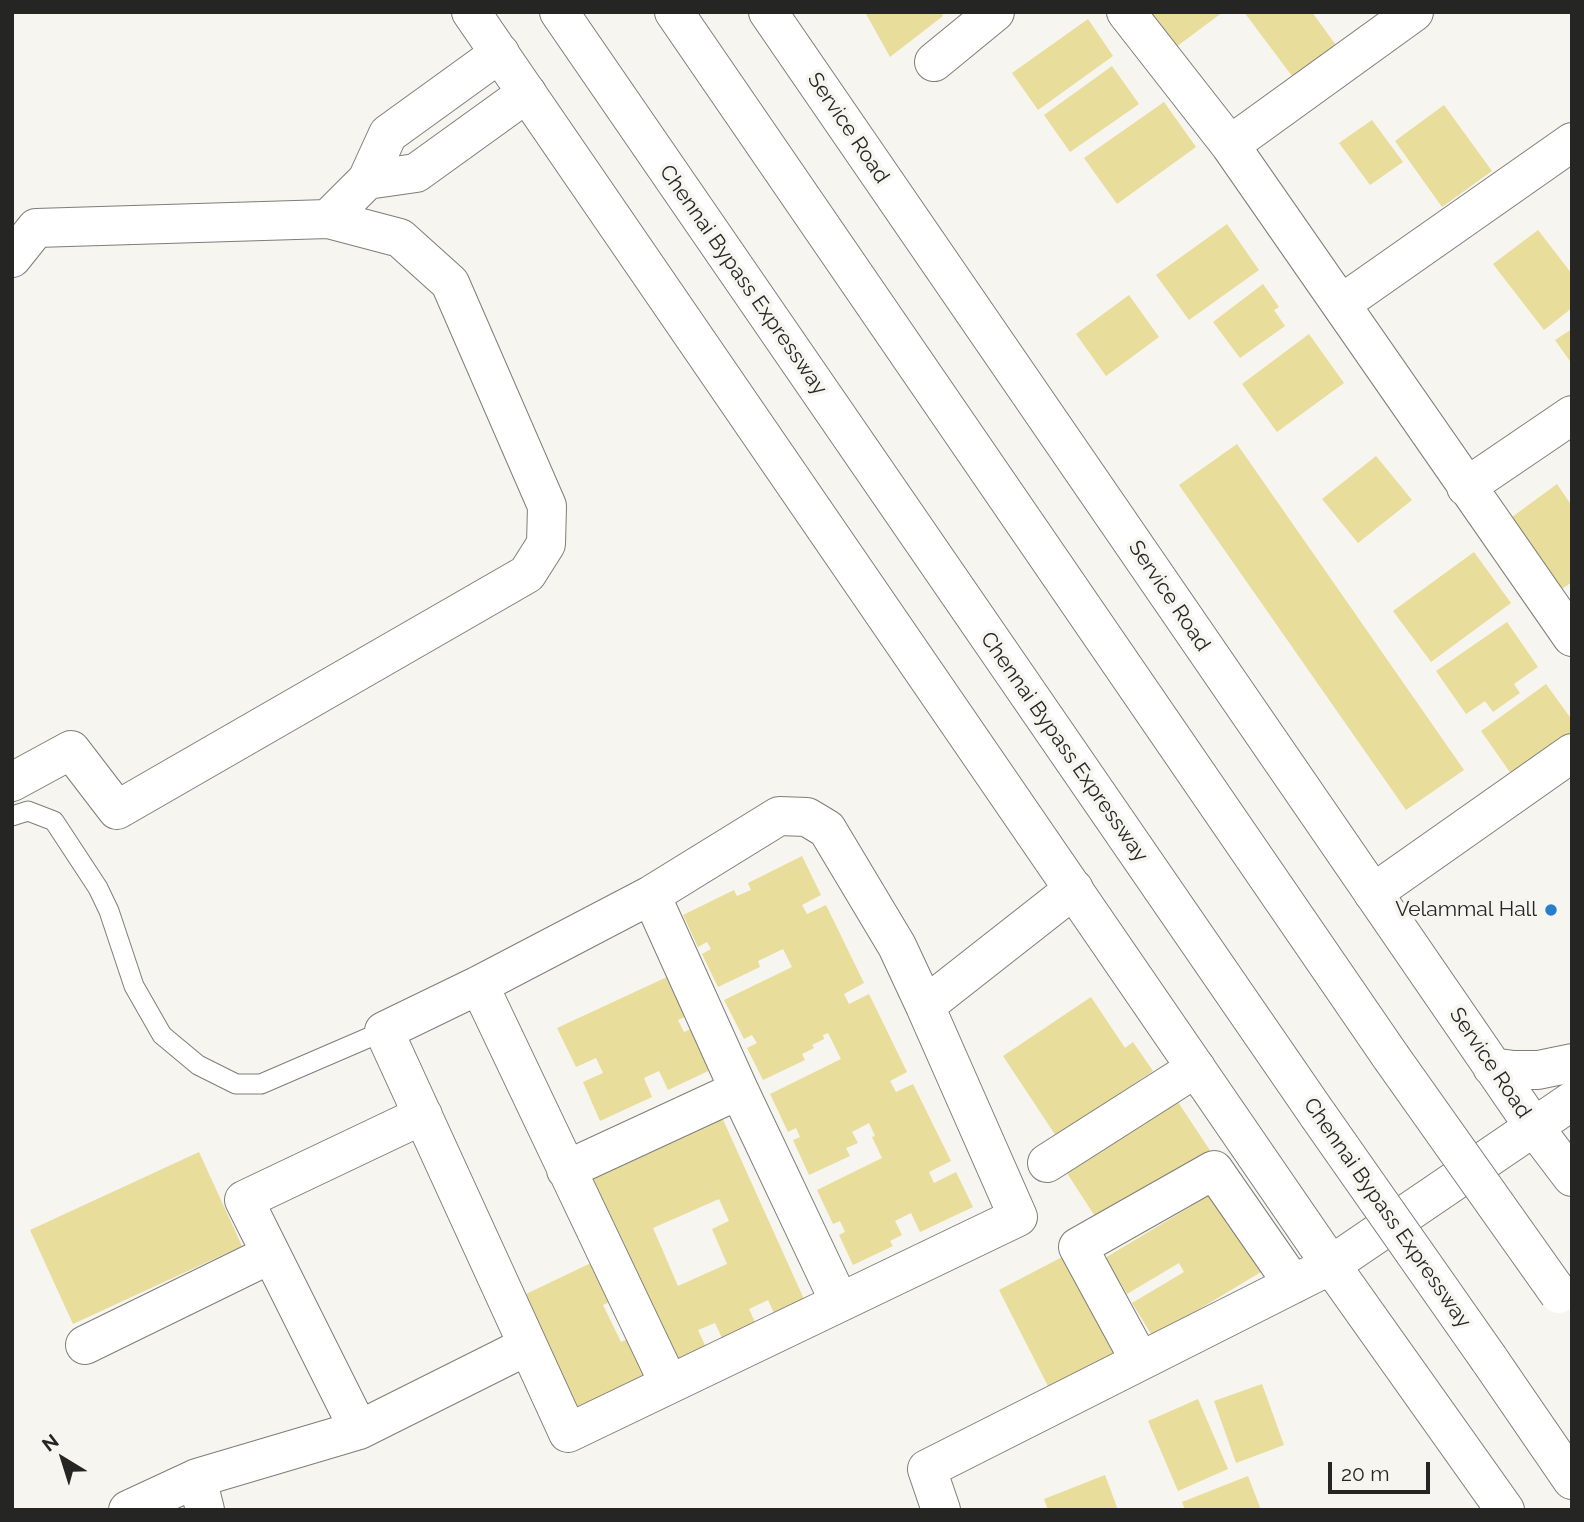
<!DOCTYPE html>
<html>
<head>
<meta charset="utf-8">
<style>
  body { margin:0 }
  #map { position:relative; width:1584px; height:1522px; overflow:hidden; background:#f6f5ef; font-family:Raleway,sans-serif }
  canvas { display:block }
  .frame { position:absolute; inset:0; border:14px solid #252523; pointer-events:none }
  .north { position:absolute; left:28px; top:1424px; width:70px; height:70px; -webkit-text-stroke:5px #f6f5ef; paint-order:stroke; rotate:322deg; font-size:19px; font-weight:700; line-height:28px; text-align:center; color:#252523 }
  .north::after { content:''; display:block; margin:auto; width:24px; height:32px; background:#252523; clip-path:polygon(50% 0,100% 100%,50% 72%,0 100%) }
  .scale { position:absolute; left:1328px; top:1462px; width:102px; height:32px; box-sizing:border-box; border:4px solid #252523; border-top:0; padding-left:9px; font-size:21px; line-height:24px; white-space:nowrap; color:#252523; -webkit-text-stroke:5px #f6f5ef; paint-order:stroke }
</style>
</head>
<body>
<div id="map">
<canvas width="1584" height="1522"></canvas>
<div class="frame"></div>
<div class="north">N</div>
<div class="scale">20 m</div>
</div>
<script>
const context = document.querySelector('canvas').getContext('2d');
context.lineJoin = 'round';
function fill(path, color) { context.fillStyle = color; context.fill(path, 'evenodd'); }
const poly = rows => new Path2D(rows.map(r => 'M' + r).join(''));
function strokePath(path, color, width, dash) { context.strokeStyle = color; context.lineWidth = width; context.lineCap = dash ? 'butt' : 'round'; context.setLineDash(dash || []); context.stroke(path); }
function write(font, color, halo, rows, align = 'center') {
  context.font = font + ' Raleway,sans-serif'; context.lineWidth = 7; context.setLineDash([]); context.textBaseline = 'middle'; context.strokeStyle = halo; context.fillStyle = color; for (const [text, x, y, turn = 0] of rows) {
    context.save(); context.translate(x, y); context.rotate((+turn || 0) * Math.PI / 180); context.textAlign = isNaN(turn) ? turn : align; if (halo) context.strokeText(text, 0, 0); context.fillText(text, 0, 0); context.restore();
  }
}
fill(poly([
  [865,12,941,12,943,16,890,57],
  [1151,12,1223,12,1176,47],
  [1244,12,1312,12,1338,48,1295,80],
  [1088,19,1113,56,1038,110,1012,73],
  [1112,66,1139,104,1070,152,1044,115],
  [1164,102,1196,147,1117,204,1084,158],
  [1444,105,1492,171,1442,207,1395,141],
  [1372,120,1403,162,1370,185,1339,143],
  [1227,224,1259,270,1189,320,1156,275],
  [1538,230,1572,274,1572,308,1544,330,1493,264],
  [1263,284,1279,307,1274,310,1285,326,1240,358,1213,322],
  [1129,295,1159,337,1106,376,1076,334],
  [1572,329,1572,364,1555,340],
  [1309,334,1344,383,1277,432,1242,384],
  [1237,444,1464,770,1406,810,1179,485],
  [1376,456,1412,500,1358,543,1322,499],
  [1557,484,1572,506,1572,582,1559,591,1508,520],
  [1474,552,1511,603,1431,662,1393,611],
  [1507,622,1538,667,1514,684,1520,693,1493,712,1485,701,1466,714,1436,671],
  [1546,684,1572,720,1572,737,1514,778,1481,731],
  [802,856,821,895,802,905,807,914,826,905,864,983,844,994,849,1004,869,994,907,1072,890,1081,896,1092,913,1084,951,1161,929,1172,934,1183,956,1172,973,1207,920,1232,911,1213,895,1221,902,1235,890,1241,893,1246,853,1265,839,1235,845,1232,840,1221,833,1224,817,1190,882,1158,872,1137,875,1136,869,1123,852,1132,858,1143,846,1148,850,1156,809,1175,793,1140,800,1137,796,1128,788,1132,770,1094,841,1059,828,1033,823,1035,824,1039,812,1045,814,1048,802,1054,805,1060,763,1080,747,1048,757,1043,752,1035,744,1039,724,1000,792,967,783,949,758,961,760,967,718,987,702,954,711,949,707,942,698,947,683,915,734,890,737,896,751,890,748,883],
  [680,971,698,1011,678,1020,684,1032,704,1023,723,1064,668,1090,659,1071,644,1078,652,1097,600,1121,583,1082,603,1073,596,1058,576,1067,557,1028],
  [1091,997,1125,1048,1133,1042,1153,1071,1056,1136,1003,1056],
  [1172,1093,1213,1155,1102,1227,1061,1164],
  [720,1113,808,1308,778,1322,768,1300,749,1309,755,1322,722,1338,715,1323,698,1330,709,1354,679,1367,590,1173],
  [719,1199,729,1221,712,1229,727,1264,678,1286,653,1228],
  [199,1152,242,1246,73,1324,30,1230],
  [1213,1193,1261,1272,1153,1337,1132,1303,1184,1272,1179,1263,1127,1294,1105,1258],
  [1064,1256,1119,1362,1053,1396,999,1290],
  [593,1262,612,1301,603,1305,621,1342,630,1338,647,1375,578,1407,524,1295],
  [1262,1384,1284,1445,1236,1463,1214,1401],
  [1198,1399,1228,1469,1178,1491,1148,1421],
  [1105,1475,1118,1510,1048,1510,1044,1499],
  [1248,1476,1261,1510,1185,1510,1182,1502]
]), '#e8dd9a');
const lane = poly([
  [12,816,28,811,54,821,98,888,109,911,134,986,162,1035,198,1065,236,1084,261,1084,384,1031]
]);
const street = poly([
  [1126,12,1230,145,1572,637],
  [934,62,995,12],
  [1230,145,1414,12],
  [367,180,416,173,527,93],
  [328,219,367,180,388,134,500,53],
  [12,258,36,228,328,219,400,238,450,283,547,506,546,544,527,574,117,810,71,750,12,782],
  [1341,304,1572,142],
  [1466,487,1572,415],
  [1373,893,1572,753],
  [651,895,739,1090,839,1301],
  [479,985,669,1384],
  [925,1006,1018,1217,568,1433,384,1031,479,985,651,895,779,816,807,817,827,829,897,946,925,1006,1074,889],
  [1047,1163,1196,1068],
  [566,1170,739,1090],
  [85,1345,271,1254],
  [1140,1361,1078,1247,1214,1170,1293,1284],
  [359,1430,527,1346],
  [197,1478,205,1510],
  [128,1510,197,1478,359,1430,244,1200,423,1115]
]);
const secondary = poly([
  [471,12,1331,1265,1505,1510],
  [768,12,1534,1127,1572,1177],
  [1492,1067,1513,1070,1538,1070,1572,1063],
  [941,1510,927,1469,1331,1265,1572,1101]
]);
const highway = poly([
  [559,12,1318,1115],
  [674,12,1391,1057],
  [1489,1359,1572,1480]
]);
strokePath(lane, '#7e7d78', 21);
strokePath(street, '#7e7d78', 40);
strokePath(secondary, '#7e7d78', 40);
strokePath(highway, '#7e7d78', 40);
strokePath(lane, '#fff', 19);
strokePath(street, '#fff', 38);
strokePath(secondary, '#fff', 38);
strokePath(highway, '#fff', 38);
const highwayBridge = poly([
  [1391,1057,1559,1294],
  [1318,1115,1489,1359]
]);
strokePath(highwayBridge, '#7e7d78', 40, []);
strokePath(highwayBridge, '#fff', 38);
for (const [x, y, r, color] of [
  [1551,910,7,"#287ecc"]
]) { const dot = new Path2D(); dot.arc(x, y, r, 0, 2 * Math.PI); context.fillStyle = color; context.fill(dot); strokePath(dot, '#f6f5ef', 2.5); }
write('21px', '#252523', '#f6f5ef', [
  ["Service Road",848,128,56],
  ["Chennai Bypass Expressway",743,280,55],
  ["Service Road",1169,596,56],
  ["Chennai Bypass Expressway",1064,747,55],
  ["Service Road",1490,1063,56],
  ["Chennai Bypass Expressway",1387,1213,55]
]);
write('21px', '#252523', '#f6f5ef', [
  ["Velammal Hall",1537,910]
], 'right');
</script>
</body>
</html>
